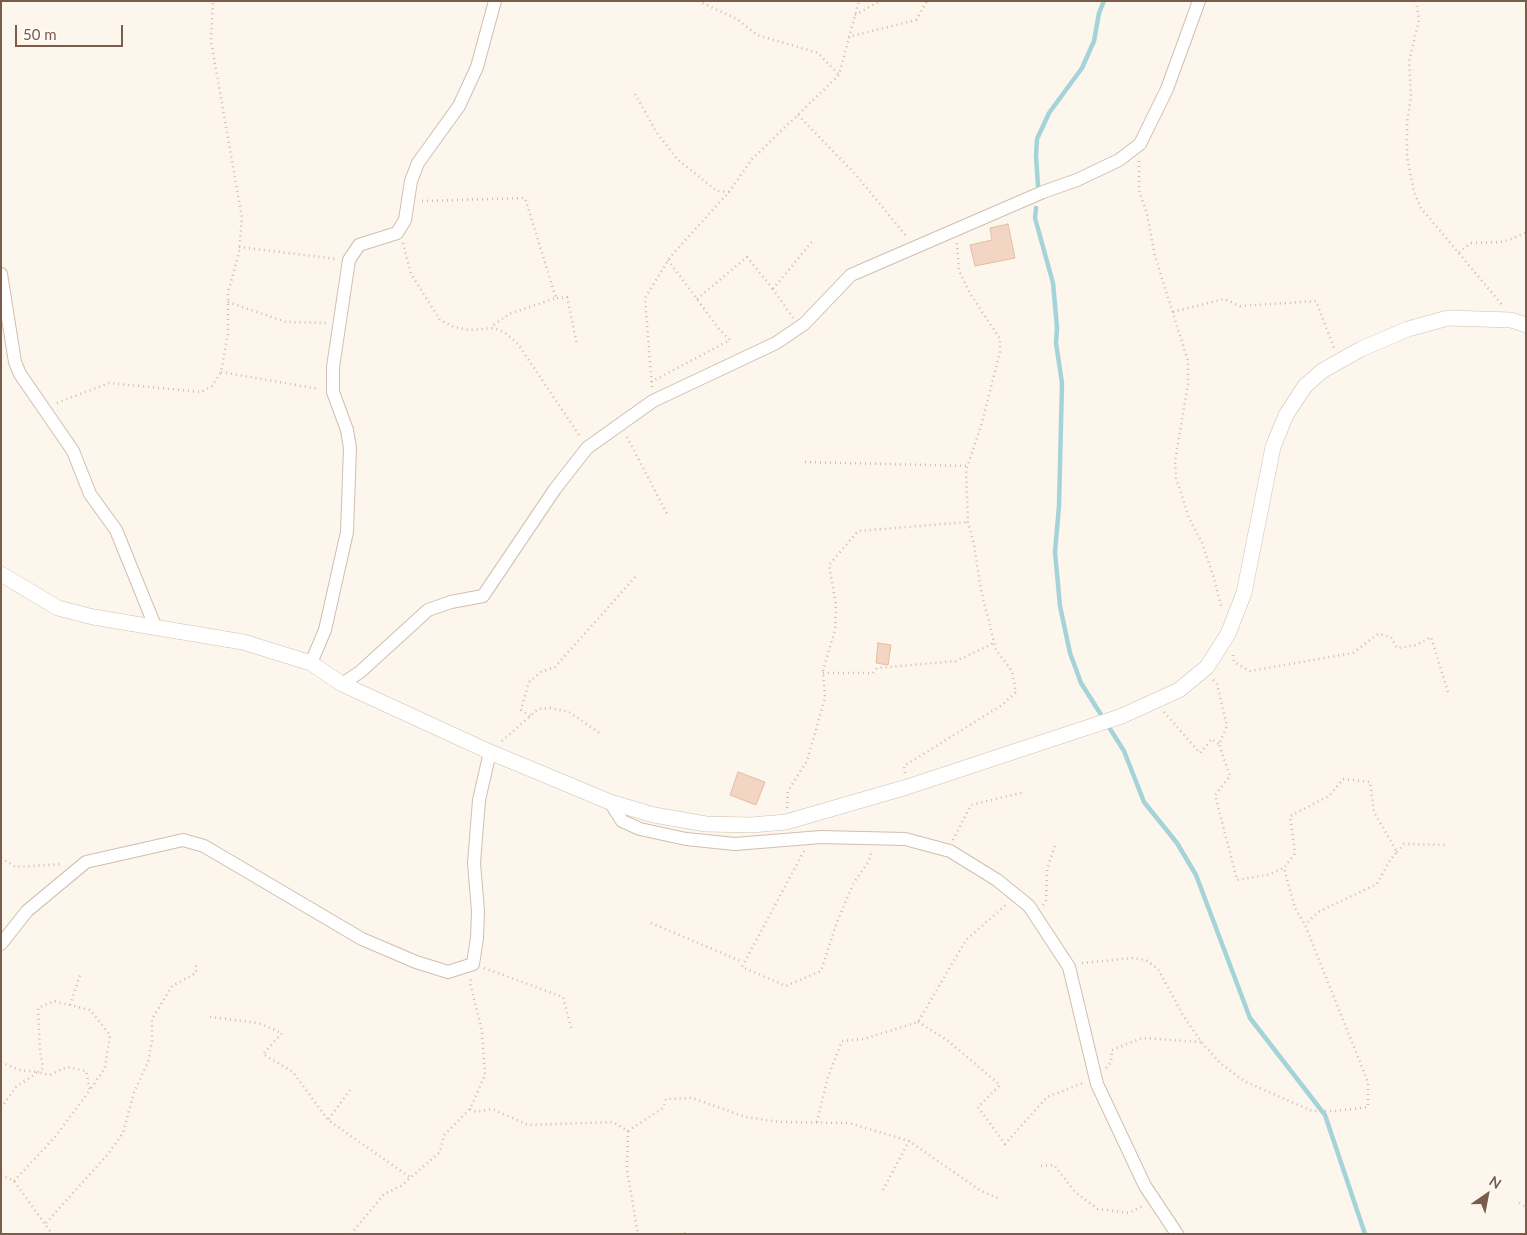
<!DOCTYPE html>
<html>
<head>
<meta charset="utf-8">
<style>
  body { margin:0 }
  #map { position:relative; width:1527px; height:1235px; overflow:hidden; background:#fdf6ec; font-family:Lato,sans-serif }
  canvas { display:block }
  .frame { position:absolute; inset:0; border:2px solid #7a5c4d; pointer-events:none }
  .north { position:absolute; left:1462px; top:1170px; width:50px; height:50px; -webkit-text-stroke:4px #fffaf3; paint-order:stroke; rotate:33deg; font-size:14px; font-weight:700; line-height:20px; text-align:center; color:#7a5c4d }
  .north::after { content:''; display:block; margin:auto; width:18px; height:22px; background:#7a5c4d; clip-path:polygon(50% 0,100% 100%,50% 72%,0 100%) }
  .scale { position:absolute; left:15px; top:25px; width:108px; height:22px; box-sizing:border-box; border:2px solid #7a5c4d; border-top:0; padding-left:6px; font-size:15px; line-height:18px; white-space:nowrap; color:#7a5c4d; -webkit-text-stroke:4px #fffaf3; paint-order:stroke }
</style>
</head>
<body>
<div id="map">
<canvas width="1527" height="1235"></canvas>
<div class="frame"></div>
<div class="north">N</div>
<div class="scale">50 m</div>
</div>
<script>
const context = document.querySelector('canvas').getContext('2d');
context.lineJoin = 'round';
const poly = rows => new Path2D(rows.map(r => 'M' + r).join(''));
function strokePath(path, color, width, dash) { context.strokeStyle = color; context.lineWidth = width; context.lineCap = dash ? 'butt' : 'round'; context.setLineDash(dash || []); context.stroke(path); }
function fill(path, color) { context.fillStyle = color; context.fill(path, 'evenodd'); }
strokePath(poly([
  [1038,186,1036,156,1037,139,1049,113,1082,68,1094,41,1099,13,1104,1],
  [1036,208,1035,218,1053,283,1057,328,1056,343,1062,383,1059,506,1055,552,1060,606,1070,653,1081,683,1124,751,1144,802,1177,843,1196,875,1250,1018,1325,1115,1365,1234]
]), '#a5d3da', 4.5);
const building = poly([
  [1008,224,1015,258,975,266,970,245,992,240,990,228,1008,224],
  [878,643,891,645,888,665,876,663,878,643],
  [738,772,765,782,756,805,730,795,738,772]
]);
fill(building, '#f3d5c3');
strokePath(building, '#e6bba3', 1);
const minor = poly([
  [1,274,15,362,20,374,73,451,90,494,116,530,155,626],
  [311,663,325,630,347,532,350,448,347,430,333,392,333,367,349,260,359,245,397,233,405,220,411,181,418,163,459,106,477,67,495,1],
  [342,684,360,672,428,610,451,602,483,596,555,489,587,448,653,401,776,343,804,324,851,275,1043,192,1077,180,1119,160,1140,144,1167,89,1199,1],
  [610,802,622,821,640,829,686,839,735,844,821,837,905,839,950,851,997,880,1029,906,1069,967,1097,1084,1145,1186,1177,1234],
  [1,944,27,911,86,862,183,840,204,846,362,939,416,962,448,972,473,964,477,938,478,911,474,863,479,800,490,752]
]);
const tertiary = poly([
  [1,574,58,608,93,617,243,642,311,663,342,684,490,752,610,802,654,815,706,824,751,825,786,822,907,787,1122,716,1179,690,1207,667,1228,634,1244,593,1273,447,1286,415,1305,386,1322,371,1361,349,1408,329,1448,318,1511,320,1526,325]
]);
strokePath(minor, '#d1beb0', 14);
strokePath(tertiary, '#d1beb0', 16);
strokePath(poly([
  [698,1,737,19,757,35,818,53,839,75],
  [1416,1,1419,20,1409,62,1411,96,1407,124,1407,157,1414,192,1421,208,1503,306],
  [855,15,880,1],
  [848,37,916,20,927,1],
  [635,94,657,133,677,159,717,191,729,192],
  [798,115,856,175,907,237],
  [1139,161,1139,191,1147,214,1155,256,1188,361,1188,384,1175,461,1176,478,1189,518,1202,543,1213,575,1222,609],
  [422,201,525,198,556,298,509,314,491,327],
  [403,243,411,274,440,320,454,327,469,330,494,328,504,332,518,344,581,438],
  [239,247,337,259],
  [1459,252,1471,243,1503,242,1526,233],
  [557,298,567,297,577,345],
  [697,299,747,257,773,289],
  [228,302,286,322,326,323],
  [1173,312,1224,299,1240,306,1316,301,1334,348],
  [793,318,773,289,814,239],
  [221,372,319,389],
  [651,382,730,340,719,329,668,260],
  [652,387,645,298,671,256,729,192,752,159,839,75,859,1],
  [57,403,109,383,201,392,212,386,221,372,228,333,228,293,239,252,242,218,211,41,213,1],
  [627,437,667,514],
  [805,462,967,466],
  [1233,655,1234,662,1250,671,1353,653,1378,634,1391,637,1397,648,1416,645,1431,637,1448,692],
  [823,673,873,673,877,668,956,661,994,643],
  [1213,680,1217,684,1227,726,1219,744,1230,776,1215,795,1237,880,1267,875,1284,868,1295,853,1290,816,1329,796,1343,779,1370,782,1374,812,1397,852,1390,860,1377,884,1318,912,1305,925],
  [1164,712,1200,753,1212,739,1219,744],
  [530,716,521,710,529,682,541,672,555,667,637,575],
  [502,741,538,709,550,708,569,712,601,734],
  [905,773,904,766,1002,705,1016,692,1012,671,996,650,981,590,974,544,968,522,966,470,981,426,1000,352,1000,339,971,295,959,271,957,243],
  [787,808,788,791,807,761,825,698,823,670,835,630,836,605,829,565,858,531,968,522],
  [953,840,971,805,1025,792],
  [804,851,742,967,786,986,821,971,837,922,854,882,869,861,872,850],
  [1397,852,1404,844,1448,845],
  [1,858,16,867,62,864],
  [1043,905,1046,901,1047,870,1055,845],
  [651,923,743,962],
  [1082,963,1133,958,1146,960,1158,969,1184,1017,1203,1044,1221,1064,1244,1081,1312,1111,1336,1111,1368,1107,1368,1082,1305,925,1295,908,1284,868],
  [484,968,563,997,572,1031],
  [70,1005,81,972],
  [210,1017,258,1023,282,1033,263,1054,293,1072,328,1120],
  [918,1022,947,1040,1000,1085,978,1107,1005,1144,1047,1097,1083,1083],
  [1,1062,19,1070,38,1072,16,1087,1,1108],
  [1106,1068,1111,1062,1112,1050,1142,1038,1201,1042],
  [38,1072,43,1068,40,1051,38,1008,54,1001,90,1010,110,1035,105,1068,90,1090],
  [1526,1082,1526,1083],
  [350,1090,328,1120,411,1178],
  [470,1109,476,1112,492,1109,528,1125,613,1122,628,1131,663,1108,666,1099,692,1098,746,1117,780,1122,849,1123,909,1141,981,1191,998,1198],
  [817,1122,828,1077,842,1041,864,1039,918,1022,966,940,1007,904],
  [628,1131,627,1170,638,1234],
  [1041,1166,1054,1165,1075,1192,1098,1209,1129,1213,1144,1205],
  [1,1175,14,1181,52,1234],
  [14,1181,55,1137,90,1090,86,1071,67,1067,49,1075,38,1072],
  [883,1190,909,1141],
  [1519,1203,1526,1207],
  [46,1223,108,1154,123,1133,134,1092,148,1062,152,1041,152,1019,172,986,196,973,196,964],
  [351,1234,384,1194,401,1186,440,1152,444,1135,470,1109,485,1075,482,1031,470,983,471,977],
  [680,1234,682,1232,686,1234]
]), '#d9b8a5', 2.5, [1, 4]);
strokePath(minor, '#fff', 12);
strokePath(tertiary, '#fff', 15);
</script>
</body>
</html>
